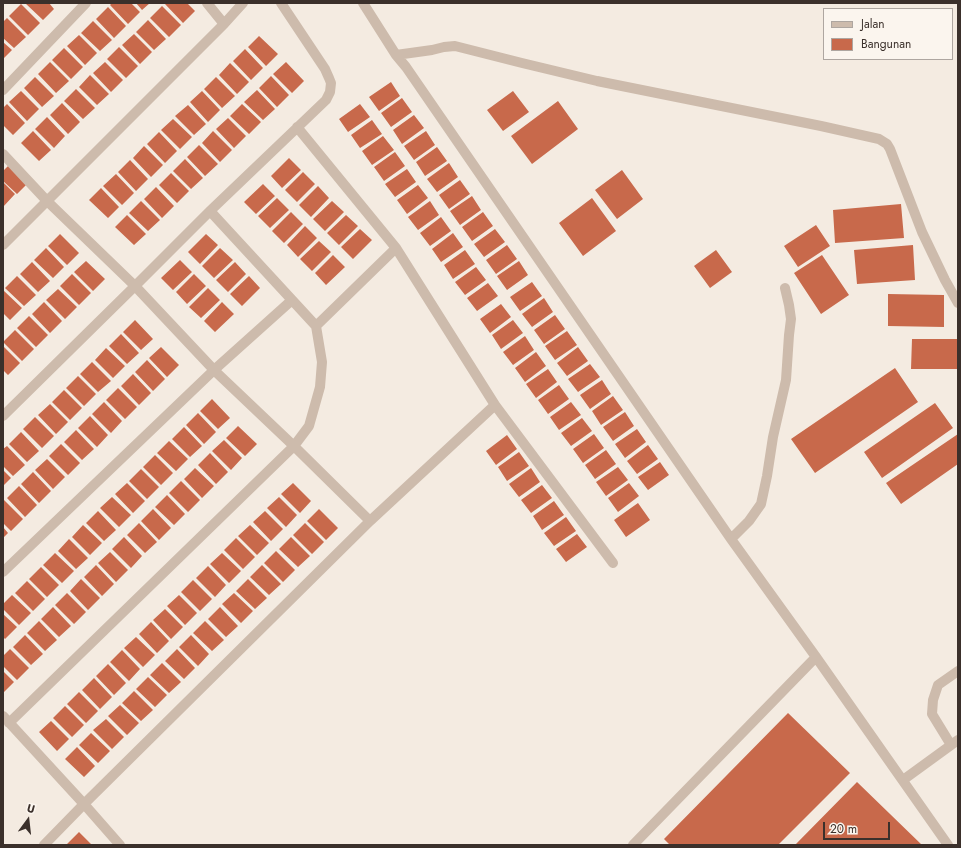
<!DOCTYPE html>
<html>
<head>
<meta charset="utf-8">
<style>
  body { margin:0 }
  #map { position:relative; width:961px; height:848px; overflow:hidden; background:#f4ebe1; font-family:Jost,sans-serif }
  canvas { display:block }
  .frame { position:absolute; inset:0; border:4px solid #3b302b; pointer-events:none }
  .legend { position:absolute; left:823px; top:8px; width:130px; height:52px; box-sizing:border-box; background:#fbf5ee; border:1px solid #aea6a0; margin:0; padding:5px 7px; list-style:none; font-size:12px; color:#3b302b }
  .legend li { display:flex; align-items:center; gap:8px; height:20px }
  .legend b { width:20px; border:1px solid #aea6a0 }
  .north { position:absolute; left:8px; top:800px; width:40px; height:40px; -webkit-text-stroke:3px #fbf5ee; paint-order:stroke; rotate:15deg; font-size:11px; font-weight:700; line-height:16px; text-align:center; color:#3b302b }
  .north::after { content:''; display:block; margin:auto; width:14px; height:18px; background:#3b302b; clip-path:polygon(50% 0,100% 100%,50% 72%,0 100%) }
  .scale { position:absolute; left:823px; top:822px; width:67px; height:18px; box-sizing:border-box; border:2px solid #3b302b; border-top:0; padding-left:5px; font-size:12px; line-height:14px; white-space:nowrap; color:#3b302b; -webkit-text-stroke:3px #fbf5ee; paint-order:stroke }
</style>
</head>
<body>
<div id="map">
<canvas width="961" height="848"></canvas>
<div class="frame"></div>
<ul class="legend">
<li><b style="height:5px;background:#cdbbac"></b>Jalan</li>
<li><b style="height:11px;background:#c8694b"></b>Bangunan</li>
</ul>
<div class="north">U</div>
<div class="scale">20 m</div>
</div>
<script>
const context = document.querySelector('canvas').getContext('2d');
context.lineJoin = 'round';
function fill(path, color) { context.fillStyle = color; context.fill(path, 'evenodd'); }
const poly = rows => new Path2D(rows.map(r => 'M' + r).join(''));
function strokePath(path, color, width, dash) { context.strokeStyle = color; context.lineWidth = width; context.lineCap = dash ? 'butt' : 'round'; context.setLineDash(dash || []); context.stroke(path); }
fill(poly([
  [25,3,49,3,54,9,43,20],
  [112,3,131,3,140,12,128,24,110,5],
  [136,3,150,3,142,10],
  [166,3,187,3,195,11,183,23,165,4],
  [21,4,40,23,28,35,9,16],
  [162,6,181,25,169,37,150,18],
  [108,7,126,26,114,38,96,19],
  [7,18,26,37,14,48,3,38,3,22],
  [148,20,166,39,154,50,136,32],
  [93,21,112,40,100,51,81,33],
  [134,34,152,52,140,64,122,45],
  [79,35,97,53,85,65,67,46],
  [259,36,278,54,266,66,248,47],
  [3,42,12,50,3,59],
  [119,47,138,66,126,78,107,59],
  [64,48,83,67,71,79,52,60],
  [245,49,263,68,251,80,233,61],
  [50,62,69,81,56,93,38,74],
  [105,62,123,80,111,92,93,73],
  [286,62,304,81,292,93,273,74],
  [230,63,249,82,237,94,219,75],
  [90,75,109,94,97,105,79,87],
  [271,76,289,95,277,107,259,88],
  [35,77,54,96,42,107,24,88],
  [216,77,235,96,222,108,204,89],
  [391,82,400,96,379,111,369,97],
  [76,89,95,108,83,119,64,101],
  [257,90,275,109,263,120,244,102],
  [21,91,39,109,27,121,9,102],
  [202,91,220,110,208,122,190,102],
  [513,91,529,112,503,131,487,110],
  [402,98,412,112,391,127,381,113],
  [558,101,578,129,532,164,511,136],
  [62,103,80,122,68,134,50,115],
  [7,104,25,123,13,135,3,125,3,108],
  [242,104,261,122,249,134,230,116],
  [360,104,370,117,348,132,339,119],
  [188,105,206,124,194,135,175,116],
  [414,115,424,128,402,144,393,130],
  [47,117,65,136,54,148,35,129],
  [228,118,246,136,234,148,216,129],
  [173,119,192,137,180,149,161,130],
  [372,120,382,134,360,148,351,135],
  [33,131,51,150,39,161,21,143],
  [213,131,232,150,220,162,202,143],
  [426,131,435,145,414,160,404,146],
  [159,132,177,151,165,163,147,144],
  [383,136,394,150,372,165,362,151],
  [199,145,218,164,205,176,187,157],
  [144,146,163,165,151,177,133,158],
  [437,147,447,161,425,176,416,162],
  [395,152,405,166,384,181,374,167],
  [289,158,301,170,282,188,271,176],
  [185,159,203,178,191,189,173,171],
  [130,160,148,179,136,191,118,172],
  [449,163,458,177,437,192,427,179],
  [10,164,28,183,17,194,3,181,3,171],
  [407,169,416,182,395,197,385,184],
  [622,170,643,199,617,219,595,190],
  [303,172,315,184,297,202,285,190],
  [171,173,189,191,177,203,159,185],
  [116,174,134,193,122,205,103,186],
  [460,180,470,194,449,209,439,195],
  [3,182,15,194,3,207],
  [263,184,275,196,256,214,244,202],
  [418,185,428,198,407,214,397,200],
  [318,186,329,198,311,217,299,205],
  [156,187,174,206,162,218,144,199],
  [101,188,119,207,108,218,89,200],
  [472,196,481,210,460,225,450,211],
  [277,198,289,210,270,228,258,216],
  [592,198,616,231,583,256,559,223],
  [141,201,160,220,148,231,129,213],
  [332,201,344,212,325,231,313,219],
  [430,201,439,215,418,230,408,217],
  [901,204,904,238,835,243,833,210],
  [291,212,303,224,284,243,272,231],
  [483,212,493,226,472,241,462,227],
  [127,215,146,234,134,245,115,227],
  [346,215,358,226,339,245,327,233],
  [441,217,451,231,430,246,420,233],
  [816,225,830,246,798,267,784,246],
  [305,226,317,238,298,257,287,245],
  [360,229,372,240,353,259,341,247],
  [495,229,505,242,484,257,474,244],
  [453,233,463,247,441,262,432,249],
  [60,234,79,253,67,265,48,246],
  [206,234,218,245,200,264,188,252],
  [319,241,331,252,312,271,300,259],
  [507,245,517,259,496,274,486,260],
  [913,245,915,280,857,284,854,250],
  [46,248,64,267,53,278,34,260],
  [220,248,233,260,214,278,202,266],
  [465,250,475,264,453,279,444,265],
  [716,250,732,272,710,288,694,266],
  [333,255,345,267,326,285,315,273],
  [822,255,849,295,821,314,794,273],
  [180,260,192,272,173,290,161,278],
  [86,261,105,279,93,291,74,272],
  [519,261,528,275,507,290,497,276],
  [32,262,50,281,38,292,20,274],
  [235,262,246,274,228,292,216,280],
  [476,267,486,280,465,295,455,282],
  [72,274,91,293,79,305,60,286],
  [194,274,206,286,187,304,176,292],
  [17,276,36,295,24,306,5,288],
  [249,276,260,288,242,306,230,294],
  [532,282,542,296,520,311,510,297],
  [488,283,498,296,477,311,467,298],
  [208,288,220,300,201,318,189,307],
  [58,289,77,307,65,319,46,300],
  [3,290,22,308,10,320,3,313],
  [888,294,944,295,944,327,888,326],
  [544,298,553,312,532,327,522,314],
  [44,302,62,321,50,333,32,314],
  [222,302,234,314,215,332,204,321],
  [501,304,511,317,490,333,480,319],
  [555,315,565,329,544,344,534,330],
  [29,316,48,335,36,347,17,328],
  [135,320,153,339,141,350,123,332],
  [513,320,523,333,501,349,492,335],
  [15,330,34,349,22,361,3,342],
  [567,331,577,345,555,360,545,346],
  [121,334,139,353,127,364,109,346],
  [525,336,534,350,513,365,503,352],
  [912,339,958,339,958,369,911,369],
  [3,346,20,363,8,375,3,370],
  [161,347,179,365,167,377,149,358],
  [578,347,588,361,567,376,557,363],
  [106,348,125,366,113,378,95,360],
  [536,352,546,366,525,382,515,368],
  [147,360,165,379,153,391,135,372],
  [92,362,111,381,98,392,80,374],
  [590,364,600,377,578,392,568,379],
  [895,368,918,402,815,473,791,439],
  [548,369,557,382,536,398,526,384],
  [133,374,151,393,139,405,121,386],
  [78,376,96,394,84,406,66,388],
  [602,380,611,394,590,409,580,395],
  [559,385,569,399,548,414,538,400],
  [118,388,137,407,125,419,106,400],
  [64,390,82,408,70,420,52,402],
  [613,396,623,410,601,425,592,411],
  [212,399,230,418,218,429,200,411],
  [104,402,122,421,111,433,92,414],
  [571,402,581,415,559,430,550,417],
  [935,403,953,428,882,478,864,452],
  [50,404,68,422,56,434,38,415],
  [625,412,634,426,613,441,603,427],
  [198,413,216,432,204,444,186,425],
  [90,416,108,435,97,447,78,428],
  [35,417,54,436,42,448,23,429],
  [582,418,592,431,571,446,561,433],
  [238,426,257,444,245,456,226,438],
  [184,427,202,446,190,457,172,439],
  [637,429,646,442,625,458,615,444],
  [76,430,94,449,82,460,64,442],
  [21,432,39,451,27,462,9,444],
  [594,434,604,448,583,463,573,449],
  [958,434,958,464,901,504,886,483],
  [507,435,517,449,496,465,486,451],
  [224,440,242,458,231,470,212,451],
  [169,441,188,459,176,471,157,453],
  [61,444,80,463,68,475,49,456],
  [648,445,658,459,637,474,627,461],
  [7,446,25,465,13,476,3,466,3,449],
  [606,450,616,464,595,479,585,465],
  [519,452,529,466,507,481,498,467],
  [210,453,228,472,216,484,198,465],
  [155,455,173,473,161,485,143,467],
  [47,459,65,477,53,489,35,470],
  [660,462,669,475,648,490,638,477],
  [618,467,628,480,606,496,596,482],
  [195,468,214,486,202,498,184,479],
  [531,468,540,482,519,497,509,484],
  [141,469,159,487,147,499,129,481],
  [3,470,11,478,3,486],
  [33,472,51,491,39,503,21,484],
  [181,481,200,500,188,512,169,493],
  [127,483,145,501,133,513,115,494],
  [293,483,311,501,300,513,281,494],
  [629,483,639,496,618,512,608,498],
  [542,485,552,498,531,513,521,500],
  [19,486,37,505,25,517,7,498],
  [167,495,185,514,174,525,155,507],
  [112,497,131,515,119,527,100,508],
  [279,497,297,515,286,527,267,508],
  [4,500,23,519,11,531,3,523,3,501],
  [554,501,564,515,542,530,533,516],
  [638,503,650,520,626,537,614,520],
  [153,509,171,528,159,540,141,521],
  [319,509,338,528,326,540,307,521],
  [98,511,116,530,104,541,86,523],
  [265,511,283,529,271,541,253,522],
  [566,517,576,531,554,546,544,533],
  [139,523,157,542,145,553,127,535],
  [305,523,324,542,312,554,293,535],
  [83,525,102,543,90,555,72,537],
  [250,525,269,543,257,555,238,536],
  [3,527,8,533,3,538],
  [577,534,587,547,566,562,556,549],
  [124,537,142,556,131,568,112,549],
  [291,537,310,556,298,567,279,549],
  [236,538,255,557,243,569,224,550],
  [69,539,88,558,76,569,58,551],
  [276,551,295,570,283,582,264,563],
  [110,552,128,570,116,582,98,563],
  [55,553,74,571,62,583,43,565],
  [222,553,241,571,229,583,210,564],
  [96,565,114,584,102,596,84,577],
  [262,565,281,584,269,595,250,577],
  [208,566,226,585,215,597,196,578],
  [41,567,59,585,47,597,29,579],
  [81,579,100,598,88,610,70,591],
  [248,579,267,598,255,609,236,591],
  [193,580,212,599,200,611,181,592],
  [27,581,45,599,33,611,15,593],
  [67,593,86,612,74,624,55,605],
  [234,593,253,611,241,623,222,604],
  [12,595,31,613,19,625,3,609,3,604],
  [179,595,197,613,185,625,167,606],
  [53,607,71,626,59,637,41,619],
  [220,607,238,626,226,637,208,619],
  [165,609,183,627,171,639,153,620],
  [3,614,17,627,5,639,3,637],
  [39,621,57,640,45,651,27,633],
  [205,621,224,640,212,651,193,633],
  [151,622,169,641,157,653,139,634],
  [25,635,43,654,31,665,13,647],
  [191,635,209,654,198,666,179,647],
  [136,637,155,655,143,667,124,648],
  [10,649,29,668,17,680,3,666,3,656],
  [177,649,195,668,184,679,165,661],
  [122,650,140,669,129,681,110,662],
  [162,663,181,682,169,693,150,675],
  [108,664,126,683,114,695,96,676],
  [3,671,14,682,3,693],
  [148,677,167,695,155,707,136,689],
  [94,678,112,697,100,709,82,690],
  [134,691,153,710,141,721,122,703],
  [79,692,98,711,86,723,67,704],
  [120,705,139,723,127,735,108,716],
  [65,706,84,725,72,737,53,718],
  [788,713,850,773,778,845,670,845,664,839],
  [106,719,124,737,112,749,93,730],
  [51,721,69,739,57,751,39,732],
  [91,733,110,751,98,763,79,745],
  [77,747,95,766,84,777,65,759],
  [857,782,922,845,795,845],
  [79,832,92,845,68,845,67,844]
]), '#c8694b');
strokePath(poly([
  [207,3,224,24],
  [363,3,396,55,406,67,731,539,816,657,948,845],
  [396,55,432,50,444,47,455,46,522,63,597,81,821,126,879,139,887,144,890,149,922,232,945,280,958,303],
  [3,90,86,3],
  [3,154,47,201,135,286,214,370,294,446,370,521],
  [3,245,224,24,243,3],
  [316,326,396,248],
  [495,405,613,563],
  [3,416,135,286,210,211,326,100,330,92,331,83,329,78,325,69,281,3],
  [731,539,749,521,761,504,767,476,773,437,786,380,789,335,791,319,789,305,785,288],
  [3,572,214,370,292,300],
  [3,716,84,804,120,845],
  [9,723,294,446,309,426,320,387,322,362,316,326,210,211],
  [951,745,932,714,933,700,938,685,958,671],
  [903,780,958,740],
  [44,845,84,804,370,521,495,405,396,248,297,127],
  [633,845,816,657]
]), '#cdbbac', 10);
</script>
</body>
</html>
